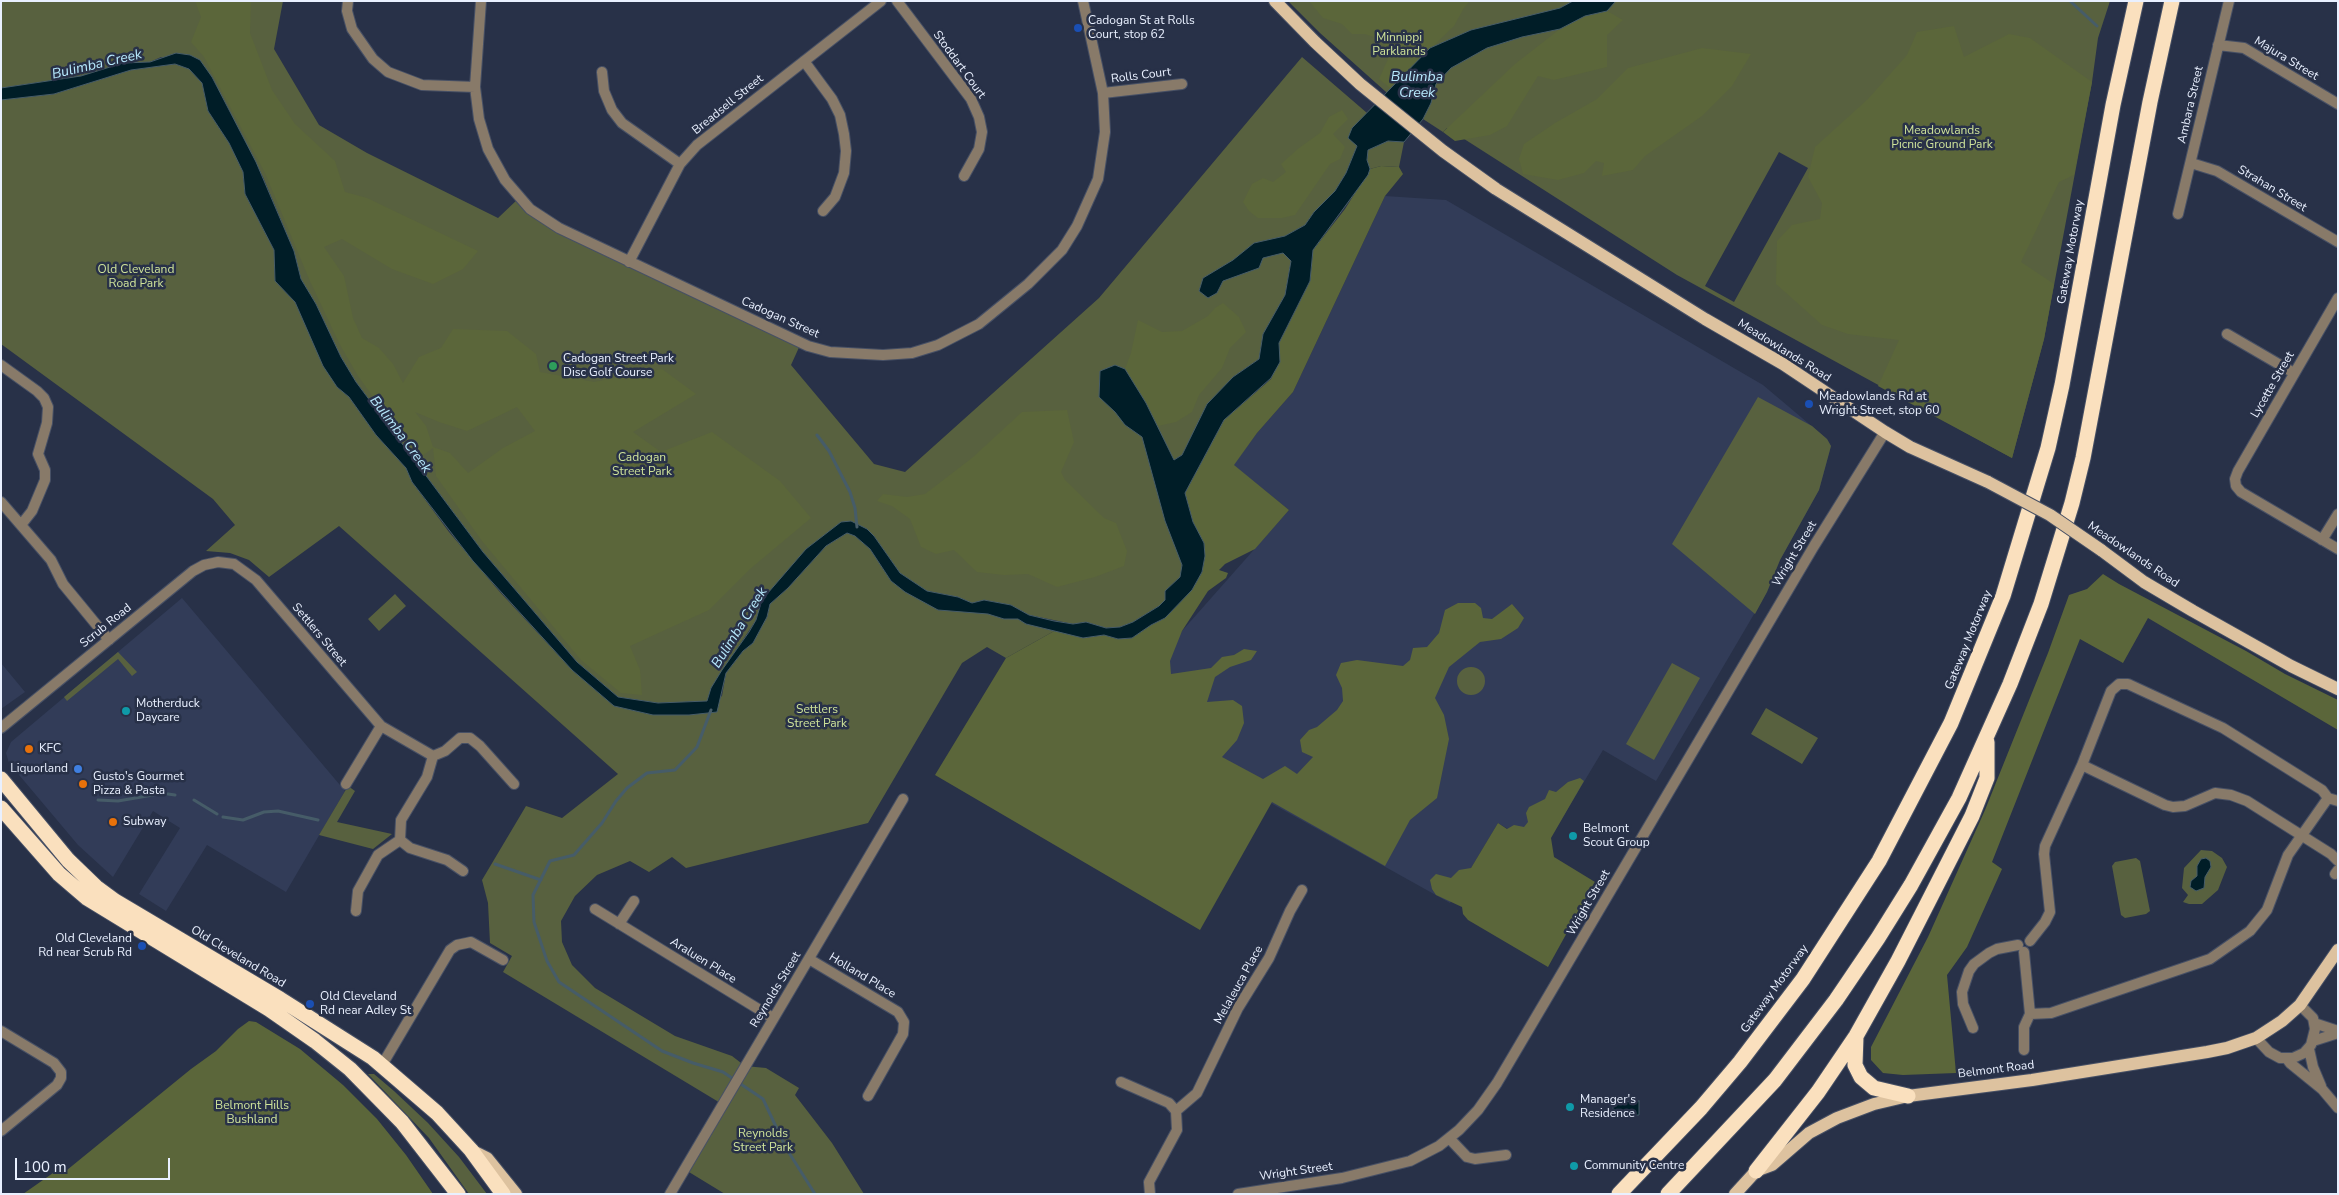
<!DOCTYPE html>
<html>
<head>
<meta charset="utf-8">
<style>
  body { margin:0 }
  #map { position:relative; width:2339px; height:1195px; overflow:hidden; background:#283148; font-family:"Nunito Sans",sans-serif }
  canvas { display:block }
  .frame { position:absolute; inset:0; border:2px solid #e9f0ff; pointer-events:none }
  .scale { position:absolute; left:15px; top:1158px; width:155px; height:22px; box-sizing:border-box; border:2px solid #e9f0ff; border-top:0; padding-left:6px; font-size:15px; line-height:18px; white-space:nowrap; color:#e9f0ff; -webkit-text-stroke:4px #283148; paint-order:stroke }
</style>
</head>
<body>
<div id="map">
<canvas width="2339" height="1195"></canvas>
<div class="frame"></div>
<div class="scale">100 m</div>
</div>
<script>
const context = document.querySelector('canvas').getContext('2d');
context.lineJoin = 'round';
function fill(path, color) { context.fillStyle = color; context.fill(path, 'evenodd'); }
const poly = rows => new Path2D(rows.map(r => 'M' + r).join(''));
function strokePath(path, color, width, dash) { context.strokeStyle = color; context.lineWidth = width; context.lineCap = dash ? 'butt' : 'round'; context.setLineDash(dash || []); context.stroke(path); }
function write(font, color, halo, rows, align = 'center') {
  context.font = font + ' "Nunito Sans",sans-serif'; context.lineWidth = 5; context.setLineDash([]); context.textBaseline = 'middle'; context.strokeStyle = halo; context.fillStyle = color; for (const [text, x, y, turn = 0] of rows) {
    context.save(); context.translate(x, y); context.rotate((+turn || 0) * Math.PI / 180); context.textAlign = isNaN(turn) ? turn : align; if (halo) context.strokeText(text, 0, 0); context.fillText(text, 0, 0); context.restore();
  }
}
fill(poly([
  [1385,196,1446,200,1763,385,1827,439,1831,446,1819,490,1780,560,1767,592,1656,781,1603,750,1543,850,1498,823,1450,903,1122,720,1182,631,1289,510,1233,465,1257,433,1293,392],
  [182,598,345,791,286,892,207,845,166,911,139,894,180,828,153,811,113,877,78,845,9,763,6,753,11,742],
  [1,663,25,692,1,709]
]), '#323c58');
fill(poly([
  [1,1,283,1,274,49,319,125,367,153,498,218,519,198,530,209,801,343,791,365,874,464,905,472,1099,298,1302,57,1367,113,1352,128,1357,146,1346,173,1335,191,1314,212,1305,225,1285,236,1291,261,1285,295,1263,334,1259,359,1233,377,1182,455,1174,460,1179,554,1182,565,1180,577,1165,591,1165,600,1159,606,1133,622,1120,627,1106,628,1086,622,1073,624,1029,615,1011,605,984,600,972,603,958,597,927,591,900,573,874,536,841,522,761,603,756,620,711,688,708,701,658,703,618,697,577,662,483,552,356,382,341,357,316,304,301,279,294,251,263,177,212,77,161,57,150,62,123,63,81,76,1,88],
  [1288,1,2110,1,2098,38,2092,82,2044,339,2012,458,1677,275,1447,128,1443,132,1423,119,1424,117,1404,108,1320,33],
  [1779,152,1808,168,1734,302,1705,286],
  [175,64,189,69,202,83,208,111,229,143,243,172,245,194,274,250,275,281,295,302,337,387,349,397,376,435,406,468,412,482,449,532,499,591,572,670,614,706,653,715,689,715,699,713,722,696,726,673,743,651,753,643,767,617,770,604,788,588,826,546,847,533,855,536,870,549,891,581,1004,619,1018,619,1026,624,1056,630,1006,658,987,647,962,663,868,823,686,868,672,857,649,872,630,861,597,875,575,896,561,921,562,942,572,965,595,988,675,1036,732,1056,745,1066,766,1068,799,1088,795,1095,832,1143,864,1194,725,1194,684,1169,722,1104,503,972,512,956,490,943,488,903,482,880,526,806,562,818,618,774,339,526,269,577,249,560,230,553,206,551,235,525,213,499,1,344,1,100,54,94,131,70],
  [1388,141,1404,142,1399,167,1381,166,1370,169,1367,160,1368,150],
  [1758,397,1812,426,1827,439,1831,446,1819,490,1780,560,1767,592,1755,614,1672,544],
  [395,594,406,606,379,631,368,619],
  [118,652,137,672,132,676,118,659,67,701,64,697],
  [1672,663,1700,678,1654,760,1626,744],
  '1457 681a14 14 0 1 1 28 0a14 14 0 1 1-28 0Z',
  [1766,708,1818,738,1802,764,1751,734],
  [348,786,355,791,337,822,392,834,373,849,319,835],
  [2201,850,2212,851,2222,858,2227,867,2218,890,2202,904,2189,904,2183,902,2188,895,2182,888,2184,868],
  [2136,858,2140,861,2150,911,2146,914,2125,918,2121,915,2112,866,2115,862],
  [368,1074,374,1074,394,1091,428,1123,459,1157,487,1194,469,1194,429,1138]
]), '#58613f');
fill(poly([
  [195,1,251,1,250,33,272,90,295,124,335,161,345,192,367,198,478,251,463,269,433,284,392,269,342,239,324,247,344,276,353,318,362,338,379,348,393,364,403,383,419,357,441,348,453,329,507,331,536,354,540,372,594,382,662,369,696,394,633,432,661,452,712,432,780,481,811,518,750,569,709,610,630,646,640,670,642,695,621,693,581,660,482,541,436,476,433,448,418,459,358,376,339,343,309,279,265,173,204,57,191,42,201,17],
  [517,407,535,431,503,448,468,473,450,453,433,447,426,426,415,412,439,422,467,431],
  [1309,1,1473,1,1469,2,1464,8,1454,26,1390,88,1379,79,1388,59,1383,40,1365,34,1352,34,1342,24,1323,18],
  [1607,11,1623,20,1607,35,1607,67,1554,80,1538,76,1507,126,1490,135,1455,141,1443,132,1515,64,1560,29,1585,16],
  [1954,26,1964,57,2009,34,2030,38,2092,82,2074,175,2059,182,2021,262,2054,284,2044,339,2012,458,1878,386,1899,340,1848,334,1822,325,1776,284,1777,241,1792,225,1820,219,1822,203,1808,177,1815,147,1868,99,1907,55,1917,32],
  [1702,48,1751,54,1732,86,1702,116,1645,156,1633,170,1602,176,1604,163,1596,161,1584,173,1558,180,1523,174,1519,159,1524,144,1555,123,1597,99,1628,68],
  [1342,110,1348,119,1333,134,1345,147,1340,159,1330,164,1295,215,1282,218,1258,218,1249,211,1243,202,1252,184,1263,178,1273,182,1286,172,1281,164,1299,148,1320,133,1329,117],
  [1381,166,1399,167,1403,174,1385,196,1293,392,1257,433,1234,465,1289,510,1255,549,1225,564,1219,570,1228,573,1226,578,1208,591,1182,631,1170,661,1171,674,1211,668,1222,657,1234,655,1244,649,1257,651,1251,660,1230,667,1215,677,1207,702,1233,700,1242,706,1244,723,1237,740,1222,757,1263,779,1285,766,1297,774,1313,757,1302,752,1300,740,1309,730,1317,727,1337,710,1343,701,1342,688,1336,675,1341,663,1357,660,1403,666,1410,660,1413,648,1427,647,1439,633,1445,610,1458,603,1475,603,1481,608,1483,618,1492,619,1512,604,1524,618,1518,628,1501,639,1480,642,1449,667,1435,698,1444,715,1449,739,1437,798,1410,820,1385,866,1272,802,1200,930,935,775,1006,658,1056,630,1083,638,1104,635,1118,639,1132,638,1151,625,1165,618,1192,590,1202,572,1205,556,1204,543,1193,522,1185,493,1224,420,1271,379,1279,362,1279,343,1310,281,1313,250,1345,209,1370,169],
  [1223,303,1239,317,1246,332,1230,348,1222,368,1199,395,1192,412,1176,422,1158,426,1125,369,1131,353,1138,320,1162,332,1182,331,1208,316,1215,308],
  [1067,410,1074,442,1061,472,1065,480,1104,518,1116,523,1127,551,1124,566,1095,577,1057,587,1028,574,1004,575,977,572,954,550,936,554,921,547,910,519,892,506,877,501,883,494,907,497,925,494,972,458,1022,412],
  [2103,574,2119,584,2246,651,2285,674,2338,700,2338,730,2148,618,2123,663,2080,639,1992,862,2002,869,1967,947,1947,975,1956,1073,1903,1075,1883,1073,1871,1060,1871,1047,1928,937,1985,810,2048,653,2069,595,2087,589],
  [1580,778,1584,781,1551,838,1554,857,1595,882,1548,967,1468,920,1463,914,1462,907,1436,895,1432,889,1430,880,1436,874,1451,878,1459,870,1471,868,1498,823,1507,829,1514,825,1524,827,1528,822,1526,813,1529,807,1545,799,1549,790,1556,792,1568,782],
  [249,1021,256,1022,300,1049,343,1085,377,1119,406,1155,433,1194,23,1194,53,1173,67,1170,191,1069,216,1051,238,1029]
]), '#5b663a');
const water = poly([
  [1573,1,1616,1,1607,11,1585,16,1560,29,1522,37,1487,48,1451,68,1436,84,1431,103,1423,119,1404,142,1388,141,1368,150,1367,160,1370,169,1368,175,1313,250,1310,281,1279,343,1280,362,1271,378,1224,420,1185,493,1193,522,1204,543,1205,556,1202,572,1192,590,1165,618,1151,625,1132,638,1118,639,1104,635,1083,638,1026,624,1018,619,1004,619,988,614,938,610,905,592,891,581,870,549,855,536,847,533,826,546,788,588,770,604,767,617,753,643,743,651,726,673,717,712,689,715,653,715,614,706,572,670,473,561,412,482,406,468,376,435,349,397,337,387,323,366,295,302,275,281,274,250,245,194,243,172,229,143,208,111,202,83,189,69,175,64,131,70,54,94,1,100,1,88,81,76,123,63,150,62,176,53,190,55,200,60,212,77,256,162,294,251,301,279,316,304,341,357,356,382,483,552,577,662,618,697,658,703,707,701,711,688,722,670,749,632,756,620,761,603,767,594,806,549,841,522,851,521,867,529,874,536,900,573,927,591,958,597,972,603,984,600,1011,605,1029,615,1054,621,1073,624,1086,622,1106,628,1120,627,1133,622,1159,606,1165,600,1165,591,1180,577,1182,565,1165,521,1142,437,1125,425,1115,412,1099,397,1100,371,1115,365,1125,369,1146,403,1174,460,1182,455,1207,404,1233,377,1259,359,1263,334,1285,295,1291,261,1283,253,1263,258,1259,268,1223,281,1217,293,1208,298,1199,291,1203,278,1233,260,1254,243,1285,236,1305,225,1314,212,1335,191,1346,173,1357,146,1348,138,1352,128,1430,48,1471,30,1560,8,1573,1],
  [2206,858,2210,861,2211,867,2205,877,2204,888,2196,891,2190,887,2191,881,2197,876,2197,866,2201,859,2206,858],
  [1639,1101,1639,1115,1613,1116,1613,1102,1639,1101]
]);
fill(water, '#001d27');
strokePath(water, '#465c68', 1);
strokePath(poly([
  [2070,1,2097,26],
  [817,435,829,451,850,492,855,508,857,527],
  [711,710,697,747,675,770,647,773,627,788,616,801,602,823,574,855,550,861,533,895,534,922,547,961,559,982,662,1051,693,1063,723,1072,763,1099,786,1148,815,1194],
  [168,794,175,795],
  [98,800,118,801,153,795],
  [194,800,217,814],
  [223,817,243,820,264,812,278,811,318,820],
  [495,864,541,880]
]), '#465c68', 3);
const minor = poly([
  [348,1,347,11,352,29,373,59,388,72,422,85,475,87],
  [481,1,475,87,479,119,488,149,505,180,530,209,559,228,808,346,830,352,883,355,912,353,938,345,979,324,1028,284,1062,250,1077,226,1098,179,1105,132,1103,93,1083,1],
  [897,1,971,99,979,117,982,132,979,149,964,176],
  [2218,45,2244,48,2338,104],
  [804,61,832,99,840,115,844,134,846,151,844,173,835,197,823,211],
  [602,72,604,91,612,110,622,123,680,164],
  [1103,93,1182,84],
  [2191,163,2217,171,2338,242],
  [2178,214,2229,1],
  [629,262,680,164,697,145,881,1],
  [2338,298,2238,471,2235,479,2236,486,2241,492,2338,549],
  [2227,334,2294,373],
  [1,365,37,391,44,398,48,407,47,423,38,454,45,470,45,480,32,511,21,525],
  [1,502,51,560,63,584,109,640],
  [2322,540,2338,514],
  [1,728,193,571,204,565,218,562,234,564,256,580,381,726,433,756,427,777,401,820,400,840,410,848,447,860,463,871],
  [433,756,445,751,460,738,470,738,480,746,514,784],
  [2082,765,2165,805,2173,807,2185,806,2215,793,2231,795,2247,801,2331,854,2338,861],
  [346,784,381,726],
  [2335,874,2338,870],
  [595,909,773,1018],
  [356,911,358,891,378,855,400,840],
  [619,924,634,901],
  [2030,941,2045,922,2050,912,2044,854,2045,846,2082,765,2111,691,2119,684,2128,684,2223,728,2322,790,2328,798,2338,801],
  [809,959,898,1012,904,1022,903,1034,868,1096],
  [2030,1014,2051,1013,2210,959,2250,931,2267,910,2288,855,2328,798],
  [2314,1023,2338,1031],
  [1973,1028,1963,1004,1962,992,1969,971,1974,964,1989,953,1997,949,2018,945],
  [1,1031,54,1063,61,1072,61,1078,57,1085,1,1131],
  [2256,1038,2269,1052,2280,1058,2293,1058,2304,1053,2311,1045,2315,1029,2313,1018,2300,1005],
  [2313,1041,2338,1033],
  [2309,1049,2313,1067,2321,1086],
  [2024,1050,2024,1027,2030,1014,2024,952],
  [2287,1059,2290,1063,2322,1089,2338,1108],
  [382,1065,450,950,457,945,471,942,503,960],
  [1121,1082,1169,1103,1176,1111,1177,1130,1149,1182,1150,1194],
  [1176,1111,1197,1093,1238,1008,1269,958,1290,911,1302,890],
  [1449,1138,1467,1157,1475,1159,1506,1155],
  [670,1194,903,799],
  [1238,1194,1342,1178,1410,1161,1439,1146,1459,1130,1478,1110,1497,1083,1814,546,1885,432]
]);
const major = poly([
  [1275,1,1315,42,1360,84,1443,151,1496,189,1705,319,1783,364,1885,432,1910,447,1988,482],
  [2101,550,2144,582,2193,611,2291,666,2338,689],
  [471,1150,487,1158,516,1194],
  [1735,1194,1756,1171,1772,1165,1809,1133,1837,1118,1874,1104,1908,1096,2032,1080,2207,1052,2227,1048,2256,1038,2282,1021,2300,1005,2338,950]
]);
const highway = poly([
  [1,779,68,860,96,887,115,901,280,999,373,1058,437,1113,471,1150,503,1194],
  [1,808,59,874,87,898,269,1009,315,1041,350,1069,402,1122,458,1194],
  [1856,1036,1855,1065,1861,1077,1874,1088,1908,1096],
  [1756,1171,1818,1092,1856,1036,1898,961,1972,816,1987,778,1987,742],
  [1619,1194,1701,1108,1740,1062,1803,979,1879,861,1951,723,2003,596,2048,448,2062,385,2113,105,2136,1],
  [1668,1194,1775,1080,1836,1000,1878,938,1911,885,1959,798,2010,684,2041,604,2072,503,2083,458,2150,102,2172,1]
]);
strokePath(minor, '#475065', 12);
strokePath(major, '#475065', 14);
strokePath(highway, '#475065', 17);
strokePath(minor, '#887a69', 10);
strokePath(major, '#ddc29f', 12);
strokePath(highway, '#fae0be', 15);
const majorBridge = poly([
  [1988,482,2050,515,2101,550]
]);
strokePath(majorBridge, '#475065', 14, []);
strokePath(majorBridge, '#ddc29f', 12);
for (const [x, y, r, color] of [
  [1078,28,5,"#1a4fb4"],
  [553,366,5,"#2e9e5b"],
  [1809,404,5,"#1a4fb4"],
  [126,711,5,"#0f9aa8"],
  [29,749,5,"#e8710a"],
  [78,769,5,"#3f7fe0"],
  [83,784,5,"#e8710a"],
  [113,822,5,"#e8710a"],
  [1573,836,5,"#0f9aa8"],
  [142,946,5,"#1a4fb4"],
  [310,1004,5,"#1a4fb4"],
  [1570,1107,5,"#0f9aa8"],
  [1574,1166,5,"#0f9aa8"]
]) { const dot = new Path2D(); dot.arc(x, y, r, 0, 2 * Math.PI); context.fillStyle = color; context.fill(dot); strokePath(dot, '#283148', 2); }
write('12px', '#e9f0ff', '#283148', [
  ["Cadogan St at Rolls",1088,21],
  ["Court, stop 62",1088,35],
  ["Cadogan Street Park",563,359],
  ["Disc Golf Course",563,373],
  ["Meadowlands Rd at",1819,397],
  ["Wright Street, stop 60",1819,411],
  ["Motherduck",136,704],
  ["Daycare",136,718],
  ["KFC",39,749],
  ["Liquorland",68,769,"right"],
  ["Gusto's Gourmet",93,777],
  ["Pizza & Pasta",93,791],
  ["Subway",123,822],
  ["Belmont",1583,829],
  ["Scout Group",1583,843],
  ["Old Cleveland",132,939,"right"],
  ["Rd near Scrub Rd",132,953,"right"],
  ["Old Cleveland",320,997],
  ["Rd near Adley St",320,1011],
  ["Manager's",1580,1100],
  ["Residence",1580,1114],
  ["Community Centre",1584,1166]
], 'left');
write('12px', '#cfe39a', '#283148', [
  ["Minnippi",1399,38],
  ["Parklands",1399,52],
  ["Meadowlands",1942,131],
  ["Picnic Ground Park",1942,145],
  ["Old Cleveland",136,270],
  ["Road Park",136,284],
  ["Cadogan",642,458],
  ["Street Park",642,472],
  ["Settlers",817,710],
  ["Street Park",817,724],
  ["Belmont Hills",252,1106],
  ["Bushland",252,1120],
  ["Reynolds",763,1134],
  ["Street Park",763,1148]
]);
write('12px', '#e9f0ff', '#283148', [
  ["Majura Street",2286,59,31],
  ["Stoddart Court",959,65,54],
  ["Rolls Court",1141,76,-7],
  ["Breadsell Street",728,105,-39],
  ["Ambara Street",2191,105,-77],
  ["Strahan Street",2272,189,31],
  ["Gateway Motorway",2071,252,-80],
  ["Cadogan Street",780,318,24],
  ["Meadowlands Road",1784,351,32],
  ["Lycette Street",2273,385,-60],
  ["Wright Street",1795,554,-59],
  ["Meadowlands Road",2133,555,34],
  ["Scrub Road",106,626,-39],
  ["Settlers Street",319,635,50],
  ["Gateway Motorway",1969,640,-68],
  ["Wright Street",1589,903,-60],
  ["Old Cleveland Road",238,957,31],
  ["Araluen Place",703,961,32],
  ["Holland Place",862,976,31],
  ["Melaleuca Place",1239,985,-61],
  ["Gateway Motorway",1775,989,-54],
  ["Reynolds Street",776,990,-59],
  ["Belmont Road",1996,1070,-7],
  ["Wright Street",1296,1172,-8]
]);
write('italic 14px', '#b7e9fd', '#283148', [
  ["Bulimba Creek",97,65,-13],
  ["Bulimba",1417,78],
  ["Creek",1417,94],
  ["Bulimba Creek",400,435,53],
  ["Bulimba Creek",740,628,-58]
]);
</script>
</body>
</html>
